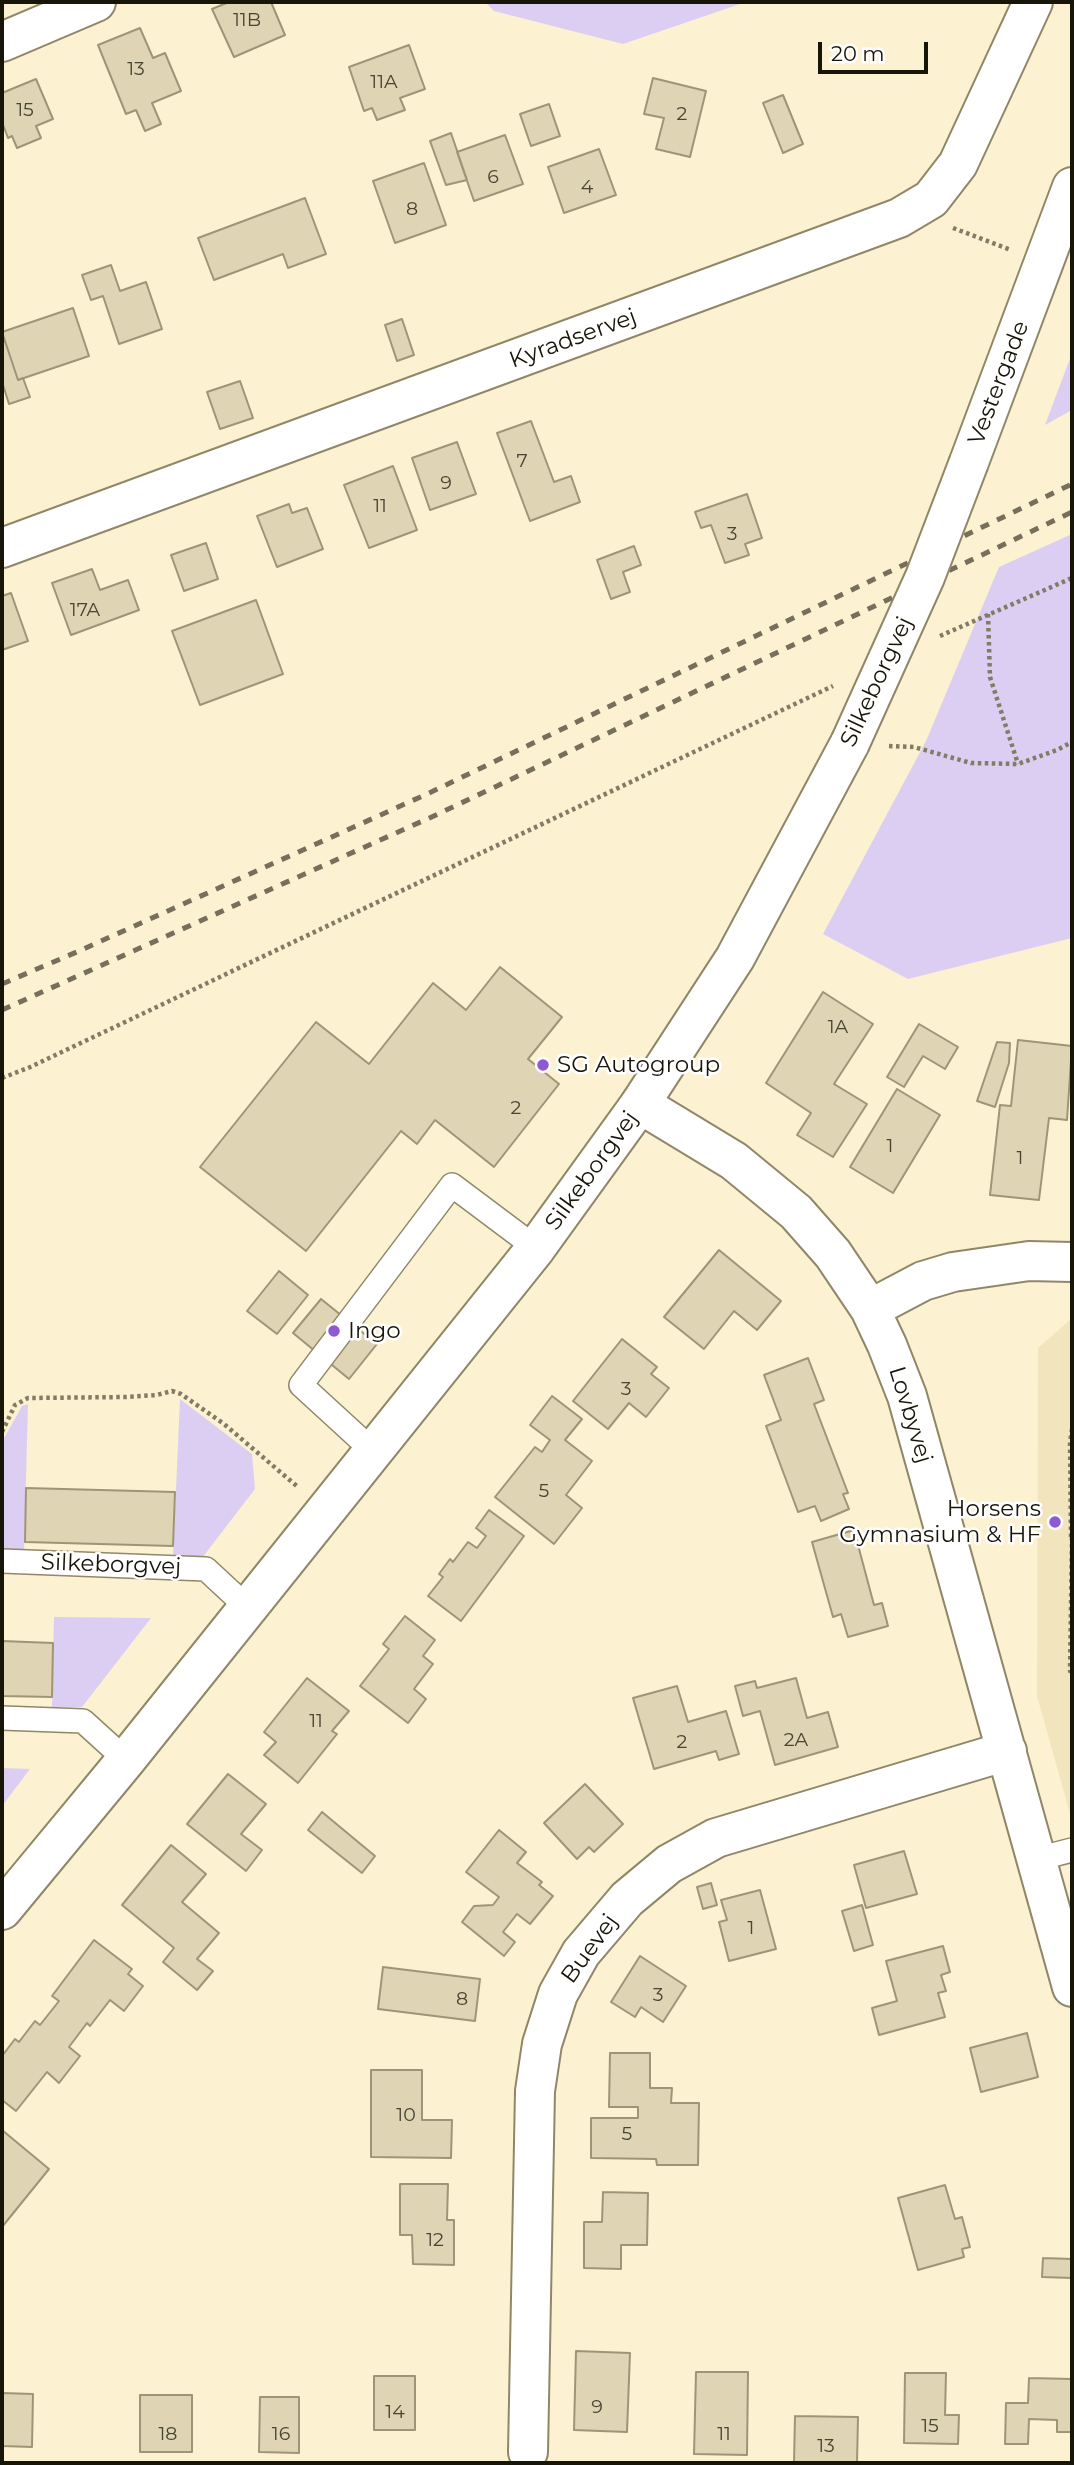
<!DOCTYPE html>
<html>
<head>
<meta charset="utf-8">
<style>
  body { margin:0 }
  #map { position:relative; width:1074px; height:2465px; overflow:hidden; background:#fcf2d2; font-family:Montserrat,sans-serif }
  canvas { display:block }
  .frame { position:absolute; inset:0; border:4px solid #171408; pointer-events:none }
  .scale { position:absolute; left:818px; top:42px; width:110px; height:32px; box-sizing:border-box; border:4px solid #171408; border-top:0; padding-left:9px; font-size:21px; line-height:24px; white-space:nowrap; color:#171408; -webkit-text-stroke:5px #fff; paint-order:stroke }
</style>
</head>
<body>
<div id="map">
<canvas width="1074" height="2465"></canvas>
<div class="frame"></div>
<div class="scale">20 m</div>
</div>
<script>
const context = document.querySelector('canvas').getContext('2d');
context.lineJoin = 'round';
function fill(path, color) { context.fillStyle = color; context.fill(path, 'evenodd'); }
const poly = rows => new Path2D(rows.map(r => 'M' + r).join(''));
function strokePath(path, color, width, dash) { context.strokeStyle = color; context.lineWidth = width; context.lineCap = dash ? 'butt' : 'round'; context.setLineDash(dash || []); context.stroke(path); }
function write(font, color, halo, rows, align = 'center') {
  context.font = font + ' Montserrat,sans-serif'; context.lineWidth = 5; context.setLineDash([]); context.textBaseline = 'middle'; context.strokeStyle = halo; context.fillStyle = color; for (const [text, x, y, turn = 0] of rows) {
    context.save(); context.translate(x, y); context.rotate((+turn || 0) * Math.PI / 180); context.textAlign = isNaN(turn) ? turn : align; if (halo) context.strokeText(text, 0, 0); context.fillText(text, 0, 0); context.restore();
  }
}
fill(poly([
  [1072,1318,1072,1821,1037,1696,1038,1348]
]), '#f2e5bd');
fill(poly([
  [485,2,746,2,623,44,494,11],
  [1072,353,1072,410,1045,425],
  [1072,534,1072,938,908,979,823,934,926,741,999,567],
  [180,1399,252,1454,255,1489,202,1558,173,1557],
  [28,1404,24,1554,2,1553,2,1442,22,1406],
  [54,1617,151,1618,82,1707,52,1707],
  [2,1768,30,1769,2,1806]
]), '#dccef3');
const building = poly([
  [229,2,271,2,285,35,234,57,212,9,229,2],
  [140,28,153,58,165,53,181,91,152,103,161,124,145,131,136,110,126,114,98,45,140,28],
  [409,45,425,89,400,98,405,110,377,120,372,108,364,111,349,67,409,45],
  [653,78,706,91,690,157,656,149,664,118,644,114,653,78],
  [36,79,53,119,36,126,41,138,17,148,12,136,8,138,2,122,2,93,36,79],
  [783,95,803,144,783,153,763,103,783,95],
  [549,104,560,136,531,146,520,114,549,104],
  [451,133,467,180,446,185,430,141,451,133],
  [505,135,523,184,474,201,457,152,505,135],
  [599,149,616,195,564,213,548,167,599,149],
  [424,163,446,225,395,243,373,181,424,163],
  [305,198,326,254,288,268,283,254,214,280,198,238,305,198],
  [111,265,120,291,146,282,162,329,119,344,103,296,91,300,82,275,111,265],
  [73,308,89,356,18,380,2,332,73,308],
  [402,319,414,355,397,361,385,325,402,319],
  [5,341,18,380,23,378,30,397,9,404,2,382,2,342,5,341],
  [240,381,253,418,220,429,207,392,240,381],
  [531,421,554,482,571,476,580,502,530,521,497,433,531,421],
  [457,442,476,494,430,510,412,458,457,442],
  [393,466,417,530,369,548,344,485,393,466],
  [747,494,762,538,745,544,749,555,725,563,711,525,701,528,695,512,747,494],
  [289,504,292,513,307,508,323,549,277,567,257,516,289,504],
  [206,543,218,579,184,591,171,555,206,543],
  [634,546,641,565,623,572,630,592,611,599,597,560,634,546],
  [92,569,100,590,128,580,139,610,71,635,52,583,92,569],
  [11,593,28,641,2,650,2,596,11,593],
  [256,600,283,674,200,705,172,631,256,600],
  [500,967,562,1017,528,1059,559,1084,494,1167,435,1120,417,1144,401,1131,306,1251,200,1167,316,1022,369,1064,433,983,466,1010,500,967],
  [823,992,873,1024,834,1084,867,1104,833,1157,797,1135,811,1113,766,1083,823,992],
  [919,1024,958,1047,945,1069,923,1056,904,1087,887,1077,919,1024],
  [1018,1040,1072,1046,1067,1120,1049,1118,1039,1200,990,1195,1000,1105,1011,1106,1018,1040],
  [997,1042,1010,1043,1009,1063,995,1107,977,1101,997,1042],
  [897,1089,940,1115,893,1193,850,1167,897,1089],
  [719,1250,781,1301,757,1330,734,1311,704,1349,664,1317,719,1250],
  [279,1271,308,1295,277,1334,247,1311,279,1271],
  [321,1299,377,1344,349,1379,293,1333,321,1299],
  [622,1339,657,1367,651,1374,669,1388,646,1417,629,1403,608,1429,573,1401,622,1339],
  [808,1358,824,1400,814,1404,848,1493,843,1494,849,1509,821,1521,815,1506,798,1512,766,1426,781,1420,764,1375,808,1358],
  [552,1396,582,1419,565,1440,592,1461,566,1495,582,1508,554,1544,495,1497,535,1447,542,1452,550,1440,530,1425,552,1396],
  [26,1488,175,1492,173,1546,25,1542,26,1488],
  [489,1510,524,1536,461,1621,428,1596,443,1577,439,1574,450,1559,453,1562,468,1542,477,1548,486,1536,476,1528,489,1510],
  [854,1530,874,1605,882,1603,888,1626,848,1637,841,1614,833,1617,812,1542,854,1530],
  [405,1616,435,1640,423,1656,433,1664,414,1689,426,1699,408,1723,360,1686,389,1649,383,1644,405,1616],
  [2,1641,53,1643,52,1697,2,1696,2,1641],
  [307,1678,349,1711,332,1731,337,1734,298,1783,264,1755,276,1742,264,1732,307,1678],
  [796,1678,807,1718,828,1712,838,1747,775,1765,760,1711,743,1716,735,1686,755,1681,757,1688,796,1678],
  [677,1686,688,1722,726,1711,739,1754,719,1760,716,1751,654,1769,633,1698,677,1686],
  [228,1774,266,1804,241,1834,262,1850,246,1871,187,1824,228,1774],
  [585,1784,623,1824,594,1852,589,1847,577,1859,544,1823,585,1784],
  [322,1812,375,1856,362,1873,308,1830,322,1812],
  [499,1830,526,1852,517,1863,542,1882,539,1885,553,1896,530,1924,517,1914,503,1932,515,1942,504,1956,462,1922,474,1906,493,1905,499,1897,466,1872,499,1830],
  [171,1845,206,1874,182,1902,219,1933,197,1959,213,1971,197,1990,163,1962,174,1948,122,1905,171,1845],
  [904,1851,917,1894,866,1908,854,1865,904,1851],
  [711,1883,717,1905,703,1909,697,1887,711,1883],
  [760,1890,776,1949,729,1961,719,1922,727,1920,721,1900,760,1890],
  [862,1905,873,1945,854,1951,842,1911,862,1905],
  [94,1940,132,1969,128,1974,143,1986,124,2011,110,2000,90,2026,87,2023,69,2047,80,2056,59,2083,47,2072,16,2111,2,2100,2,2056,15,2039,19,2042,35,2021,40,2025,59,2001,52,1996,94,1940],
  [943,1946,950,1972,941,1975,946,1991,938,1993,945,2017,879,2035,872,2008,897,2001,886,1961,943,1946],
  [640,1956,686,1986,663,2022,641,2007,635,2017,611,2002,640,1956],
  [383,1967,480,1979,475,2021,378,2009,383,1967],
  [1027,2033,1038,2077,981,2092,970,2048,1027,2033],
  [610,2053,650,2053,650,2088,672,2088,671,2103,699,2103,698,2165,657,2165,656,2159,591,2158,591,2118,638,2118,638,2107,609,2107,610,2053],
  [371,2070,422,2070,422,2120,452,2120,451,2158,371,2157,371,2070],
  [2,2130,49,2169,2,2227,2,2130],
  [400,2184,448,2184,447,2220,454,2220,454,2265,413,2264,412,2235,400,2235,400,2184],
  [945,2185,955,2219,962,2217,970,2247,962,2249,964,2257,918,2270,898,2198,945,2185],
  [603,2192,648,2193,647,2245,621,2245,621,2269,584,2268,584,2222,602,2222,603,2192],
  [1043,2258,1072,2259,1072,2278,1042,2277,1043,2258],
  [576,2351,630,2353,627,2432,574,2430,576,2351],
  [696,2372,748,2372,747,2455,694,2454,696,2372],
  [905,2373,946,2373,945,2415,959,2415,958,2444,904,2443,905,2373],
  [374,2376,415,2376,415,2430,374,2430,374,2376],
  [1029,2378,1072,2379,1072,2432,1057,2432,1057,2420,1029,2419,1028,2444,1005,2444,1006,2403,1028,2403,1029,2378],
  [2,2393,33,2394,32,2447,2,2446,2,2393],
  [140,2395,192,2395,192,2452,140,2452,140,2395],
  [260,2397,299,2397,299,2453,259,2452,260,2397],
  [795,2416,858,2417,857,2463,794,2463,795,2416]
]);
fill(building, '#dfd5b5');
strokePath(building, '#9e9577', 2);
const lane = poly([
  [373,1451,301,1385,452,1185,536,1248],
  [2,1561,206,1569,248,1608],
  [2,1718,83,1721,126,1760],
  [1037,1859,1072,1850]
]);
const street = poly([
  [2,42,96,2],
  [2,548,899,218,931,199,958,164,1033,2],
  [640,1104,734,1161,796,1212,833,1254,870,1309,887,1345,907,1396,1072,1987],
  [870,1309,923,1281,953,1272,1029,1261,1072,1262],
  [528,2452,535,2091,542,2044,558,1994,581,1953,627,1899,669,1864,716,1838,1007,1751]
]);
const secondary = poly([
  [969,462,1072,187],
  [2,1910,126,1760,536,1248,640,1104,735,958,850,743]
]);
strokePath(lane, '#908769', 26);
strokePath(street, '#908769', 42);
strokePath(secondary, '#908769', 42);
strokePath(poly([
  [953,228,1011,250],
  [988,614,990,677,1018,764],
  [940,636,1072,578],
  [889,746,914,747,971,763,1018,764,1057,750,1072,742],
  [2,1078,28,1068,833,686],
  [2,1432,15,1405,28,1398,126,1397,157,1395,172,1391,181,1394,224,1424,299,1488],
  [1071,1537,1070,1442,1072,1429],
  [1072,1537,1070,1671,1072,1671]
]), '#827b66', 4.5, [3.5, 3.5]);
strokePath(lane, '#fff', 23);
strokePath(street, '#fff', 38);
strokePath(secondary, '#fff', 38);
strokePath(poly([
  [2,984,79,951,427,794,1072,484],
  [2,1010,436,815,1072,512]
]), '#756f5b', 5, [9, 9]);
const secondaryBridge = poly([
  [850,743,925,577,969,462]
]);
strokePath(secondaryBridge, '#908769', 42, []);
strokePath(secondaryBridge, '#fff', 38);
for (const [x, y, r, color] of [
  [543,1065,7,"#8f59d1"],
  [334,1331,7,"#8f59d1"],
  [1055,1522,7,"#8f59d1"]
]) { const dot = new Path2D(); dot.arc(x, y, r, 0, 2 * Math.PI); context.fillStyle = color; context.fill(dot); strokePath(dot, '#fff', 2.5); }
write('19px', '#494433', null, [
  ["11B",247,20],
  ["13",136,69],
  ["11A",384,82],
  ["15",25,110],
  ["2",682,114],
  ["6",493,177],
  ["4",587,187],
  ["8",412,209],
  ["7",522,461],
  ["9",446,483],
  ["11",380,506],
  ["3",732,534],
  ["17A",85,610],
  ["1A",838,1027],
  ["2",516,1108],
  ["1",890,1146],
  ["1",1020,1158],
  ["3",626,1389],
  ["5",544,1491],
  ["11",316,1721],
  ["2A",796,1740],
  ["2",682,1742],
  ["1",751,1928],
  ["3",658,1995],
  ["8",462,1999],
  ["10",406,2115],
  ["5",627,2134],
  ["12",435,2240],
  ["9",597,2407],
  ["14",395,2412],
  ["15",930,2426],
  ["18",168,2434],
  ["16",281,2434],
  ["11",724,2434],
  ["13",826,2446]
]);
write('23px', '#171408', '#fff', [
  ["Kyradservej",573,339,-20],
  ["Vestergade",999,383,-69],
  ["Silkeborgvej",877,682,-65],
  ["Silkeborgvej",592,1171,-54],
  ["Lovbyvej",910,1415,73],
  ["Silkeborgvej",111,1565,2],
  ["Buevej",590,1949,-54]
]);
write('23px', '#171408', '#fff', [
  ["SG Autogroup",557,1065],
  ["Ingo",348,1331],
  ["Horsens",1041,1509,"right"],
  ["Gymnasium & HF",1041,1535,"right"]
], 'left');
</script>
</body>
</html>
